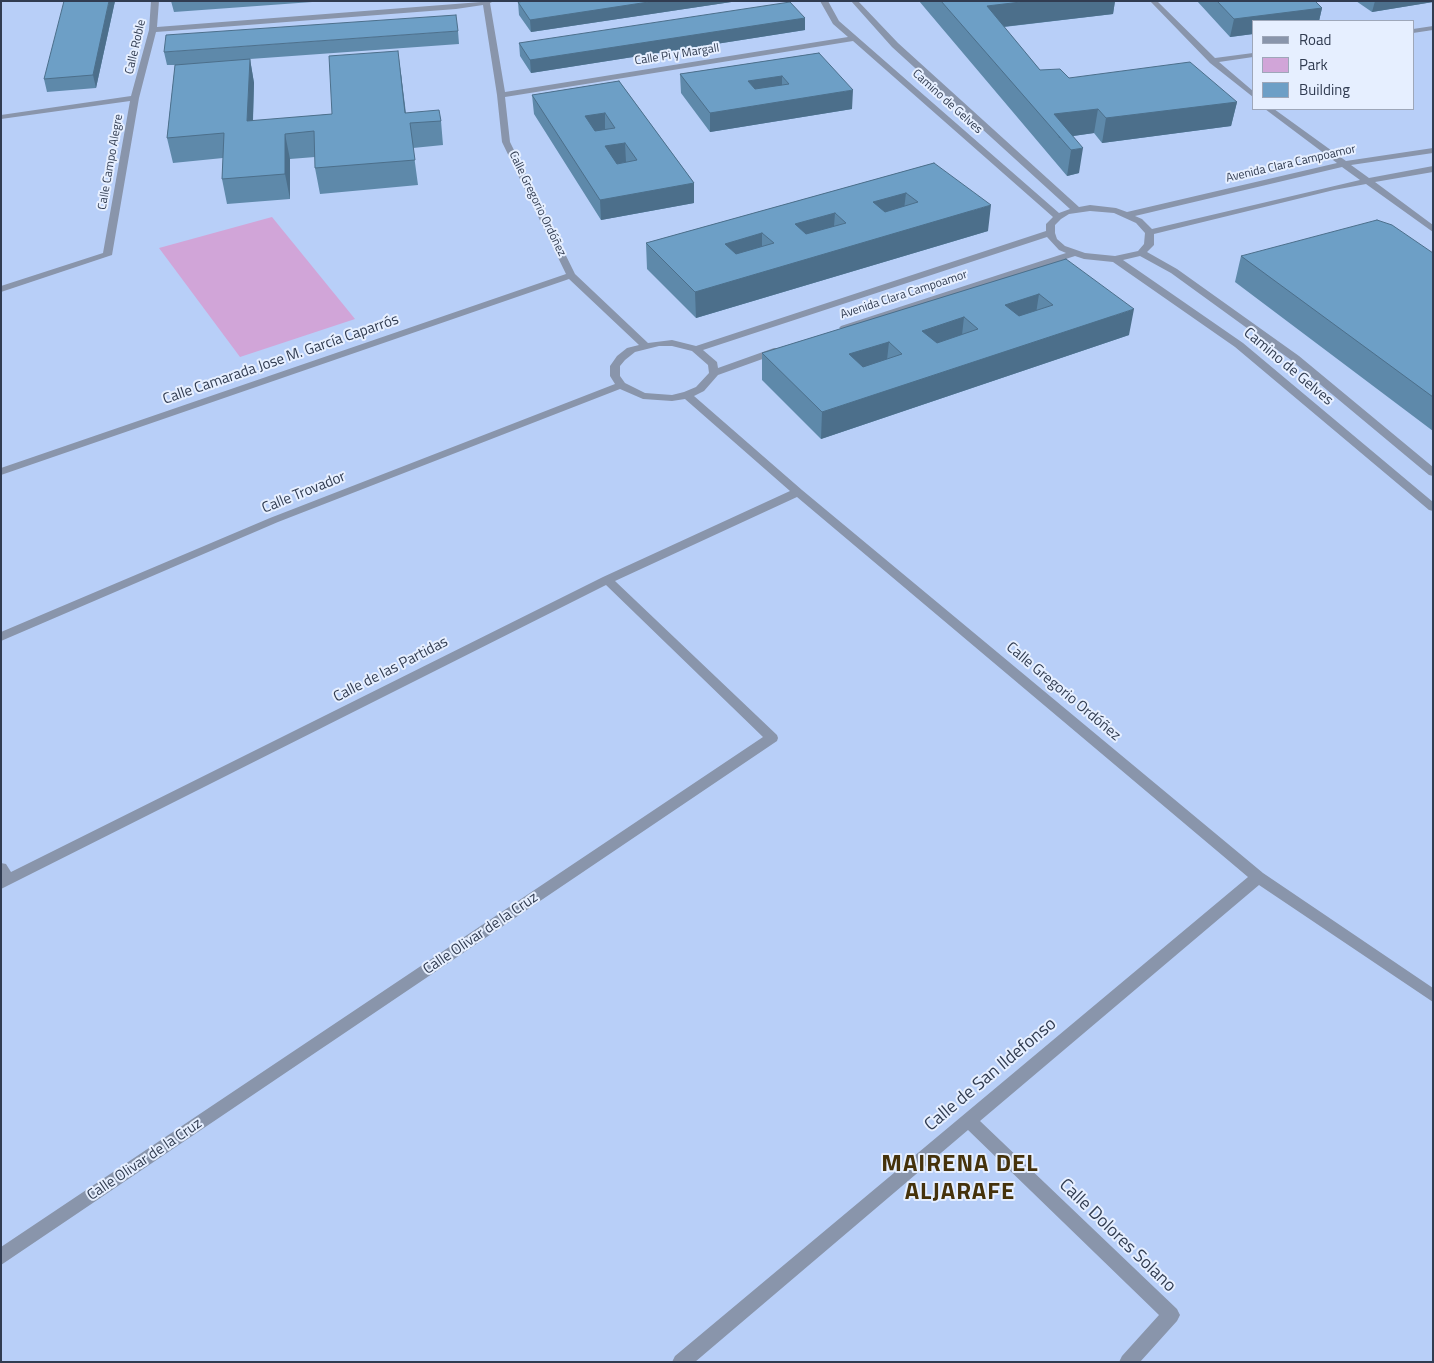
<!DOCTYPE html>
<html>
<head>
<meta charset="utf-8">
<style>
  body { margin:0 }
  #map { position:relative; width:1434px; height:1363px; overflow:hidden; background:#b8cff8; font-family:"Titillium Web",sans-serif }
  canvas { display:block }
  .frame { position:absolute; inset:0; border:2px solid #313c51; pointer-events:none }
  .legend { position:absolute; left:1252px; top:20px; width:162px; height:90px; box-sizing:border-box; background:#e6efff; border:1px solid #9ea7b9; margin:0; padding:6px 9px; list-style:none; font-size:15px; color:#313c51 }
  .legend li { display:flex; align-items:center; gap:10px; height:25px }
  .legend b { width:25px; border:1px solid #9ea7b9 }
</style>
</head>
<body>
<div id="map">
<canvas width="1434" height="1363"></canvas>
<div class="frame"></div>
<ul class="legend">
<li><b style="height:6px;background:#8995ab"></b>Road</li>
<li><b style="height:14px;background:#d1a5d8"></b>Park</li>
<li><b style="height:14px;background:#6d9fc6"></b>Building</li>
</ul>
</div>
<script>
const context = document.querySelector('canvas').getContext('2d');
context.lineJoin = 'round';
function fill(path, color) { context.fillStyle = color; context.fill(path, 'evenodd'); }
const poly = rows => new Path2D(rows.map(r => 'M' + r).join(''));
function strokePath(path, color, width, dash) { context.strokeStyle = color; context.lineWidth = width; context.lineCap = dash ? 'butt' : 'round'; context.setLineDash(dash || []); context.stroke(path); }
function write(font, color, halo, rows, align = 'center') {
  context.font = font + ' "Titillium Web",sans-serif'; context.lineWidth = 4; context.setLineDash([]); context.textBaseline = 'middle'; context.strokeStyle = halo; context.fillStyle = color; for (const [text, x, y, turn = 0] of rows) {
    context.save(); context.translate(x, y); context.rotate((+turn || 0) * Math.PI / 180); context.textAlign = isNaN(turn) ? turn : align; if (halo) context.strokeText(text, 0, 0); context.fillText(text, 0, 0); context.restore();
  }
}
fill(poly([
  [272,217,355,319,240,357,159,248]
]), '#d1a5d8');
fill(poly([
  [151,1,159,1,157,27,494,1,490,3,505,92,848,37,833,24,820,1,828,1,839,21,1059,213,1070,209,892,47,851,1,858,1,898,43,1079,207,1090,205,1116,208,1127,212,1337,163,1265,109,1274,109,1346,161,1433,148,1433,153,1351,165,1369,178,1433,166,1433,172,1375,182,1433,225,1433,232,1366,184,1334,190,1154,234,1154,245,1147,252,1177,269,1299,356,1433,467,1433,476,1429,475,1291,360,1171,273,1140,256,1123,260,1243,343,1433,502,1433,511,1429,510,1235,347,1113,262,1084,259,1075,256,847,330,844,331,839,328,841,326,1066,253,1059,250,1047,237,703,350,717,362,718,368,774,348,782,348,782,352,718,375,704,391,694,396,802,490,1263,873,1433,988,1433,1002,1259,885,980,1121,1177,1309,1180,1315,1177,1321,1140,1362,1119,1362,1122,1356,1159,1315,968,1130,695,1362,672,1362,675,1356,1248,877,797,497,615,581,777,735,778,738,777,741,1,1265,1,1247,763,737,606,585,1,889,1,863,6,864,11,872,603,577,790,491,685,399,672,401,643,399,620,389,278,522,1,641,1,632,270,518,615,384,610,376,610,366,617,356,627,348,639,345,569,279,1,475,1,468,566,274,502,142,497,95,483,5,456,9,156,32,139,98,112,255,1,292,1,286,103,253,130,101,1,119,1,115,131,96,149,30,151,1],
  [853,41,1053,217,1046,224,1046,231,696,346,672,340,648,343,575,274,510,142,505,97,853,41],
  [1342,167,1360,180,1152,229,1142,219,1135,216,1342,167],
  [1090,211,1114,213,1136,223,1145,233,1144,244,1138,251,1115,256,1085,253,1065,246,1057,239,1055,233,1055,225,1061,219,1069,214,1090,211],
  [659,346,672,346,692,351,708,365,709,373,696,387,684,392,672,395,645,393,625,383,620,376,620,366,625,360,635,352,659,346],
  [1150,1,1157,1,1215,58,1253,53,1253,57,1219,62,1253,91,1253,97,1210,63,1150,1],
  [1433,26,1433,30,1413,33,1413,29,1433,26]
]), '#8995ab');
fill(poly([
  [115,1,96,88,47,92,44,79],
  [171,1,326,1,174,12],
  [738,1,531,32,519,15,518,2],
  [919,1,1115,1,1113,14,1004,27,1040,70,1069,78,1237,102,1231,126,1102,143,1094,133,1073,136,1079,173,1067,176],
  [1197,1,1315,1,1322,8,1319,21,1253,21,1253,34,1230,37],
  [1356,1,1433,1,1433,2,1372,12],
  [805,18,805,30,531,73,520,56,519,43],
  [458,31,459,44,250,59,254,83,253,121,332,114,401,74,406,113,441,121,443,145,413,148,418,185,320,194,315,168,315,157,290,159,290,199,227,204,222,179,223,158,173,163,167,138,175,65,167,65,164,52],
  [819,53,852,109,710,132,681,93,680,74],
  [619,81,694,183,694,203,601,220,534,114,532,95],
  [934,163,988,231,696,318,647,269,646,243],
  [1433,253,1433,431,1235,282,1241,256],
  [1066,259,1129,335,821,439,762,380,762,353]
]), '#5e89aa');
fill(poly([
  [109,1,115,1,96,88,93,75],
  [655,1,738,1,531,32,530,20],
  [1029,1,1115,1,1113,14,984,29,987,6],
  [1375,1,1433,1,1433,2,1372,12],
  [1322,8,1319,21,1253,21,1253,34,1230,37,1234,19],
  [805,18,805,30,531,73,530,60],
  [398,51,401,74,408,137,405,113],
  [250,59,254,83,252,146,247,121],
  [782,76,782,95,748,100,748,81],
  [853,90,852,109,710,132,710,113],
  [1237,102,1231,126,1102,143,1106,118],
  [1098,109,1094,133,1059,138,1054,114],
  [605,113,605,132,586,135,585,116],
  [285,134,290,159,290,199,285,174],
  [625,143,626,162,606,166,605,146],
  [1083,148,1079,173,1067,176,1071,150],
  [694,183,694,203,601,220,600,200],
  [906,193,903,218,871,228,873,202],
  [991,205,988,231,696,318,695,292],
  [835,213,833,239,794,250,795,224],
  [762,233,762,259,725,270,725,244],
  [1039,294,1035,320,1001,331,1005,305],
  [1134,309,1129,335,821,439,822,412],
  [964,317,961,344,920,358,922,331],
  [889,342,886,369,848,381,849,354]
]), '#4c6f8b');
const building = poly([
  [64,1,109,1,93,75,44,79,64,1],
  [525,1,655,1,530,20,518,2,525,1],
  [941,1,1029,1,987,6,1040,70,1060,69,1069,78,1190,62,1237,102,1106,118,1098,109,1054,114,1083,148,1071,150,941,1],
  [1217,1,1315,1,1322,8,1234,19,1217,1],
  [790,2,805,18,530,60,519,43,790,2],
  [456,15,458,31,164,52,166,35,456,15],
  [398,51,405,113,439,110,441,121,410,123,415,160,315,168,314,131,285,134,285,174,222,179,224,133,167,138,175,65,250,59,247,121,332,114,329,56,398,51],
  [819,53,853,90,710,113,680,74,819,53],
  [782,76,789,84,755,89,748,81,782,76],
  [619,81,694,183,600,200,532,95,619,81],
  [605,113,615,128,595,131,585,116,605,113],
  [625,143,637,160,617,164,605,146,625,143],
  [934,163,991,205,695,292,646,243,934,163],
  [906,193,918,202,885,212,873,202,906,193],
  [835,213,846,223,806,234,795,224,835,213],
  [762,233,774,243,736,254,725,244,762,233],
  [1377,220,1392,225,1433,253,1433,397,1241,256,1377,220],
  [1066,259,1134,309,822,412,762,353,1066,259],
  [1039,294,1053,305,1019,316,1005,305,1039,294],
  [964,317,978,329,937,343,922,331,964,317],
  [889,342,902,354,863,367,849,354,889,342]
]);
fill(building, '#6d9fc6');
strokePath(building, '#4c6f8b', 1);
write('12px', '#313c51', '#e6efff', [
  ["Calle Roble",136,47,-77],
  ["Calle Pi y Margall",677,55,-9],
  ["Camino de Gelves",947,102,42],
  ["Calle Campo Alegre",111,162,-80],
  ["Avenida Clara Campoamor",1291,164,-13],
  ["Calle Gregorio Ordóñez",537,204,64],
  ["Avenida Clara Campoamor",904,295,-18]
]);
write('15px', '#313c51', '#e6efff', [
  ["Calle Camarada Jose M. García Caparrós",281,360,-19],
  ["Camino de Gelves",1288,367,40],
  ["Calle Trovador",304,493,-22],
  ["Calle de las Partidas",391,670,-27],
  ["Calle Gregorio Ordóñez",1063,692,40],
  ["Calle Olivar de la Cruz",481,934,-34],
  ["Calle Olivar de la Cruz",145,1160,-34]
]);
write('18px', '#313c51', '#e6efff', [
  ["Calle de San Ildefonso",991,1075,-40],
  ["Calle Dolores Solano",1117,1236,44]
]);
context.letterSpacing = '1px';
write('bold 24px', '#45320b', '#e6efff', [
  ["MAIRENA DEL",960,1165],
  ["ALJARAFE",960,1193]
]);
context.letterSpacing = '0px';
</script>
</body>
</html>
